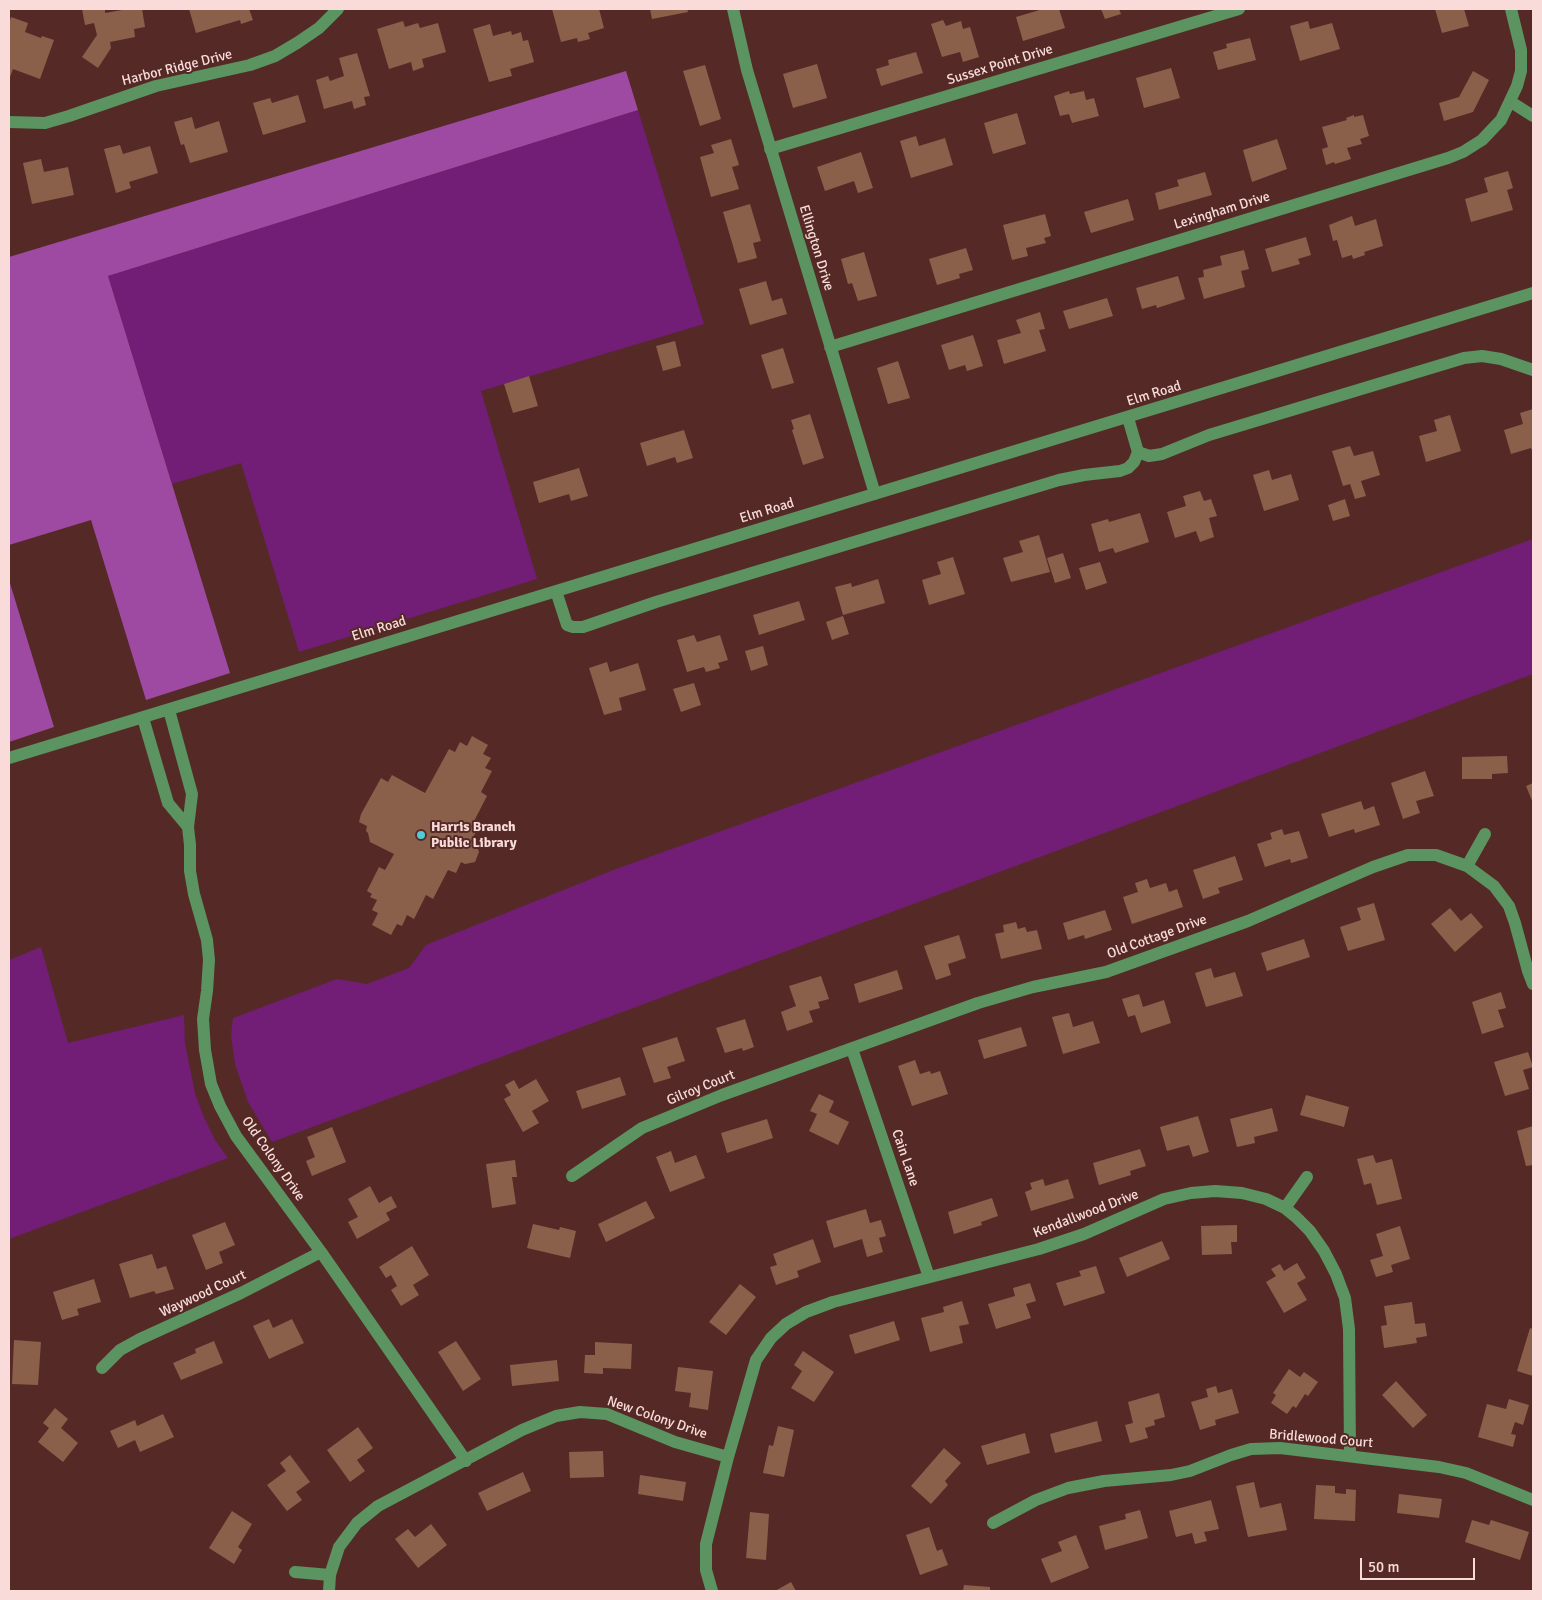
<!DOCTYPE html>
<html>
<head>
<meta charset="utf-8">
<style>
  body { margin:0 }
  #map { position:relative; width:1542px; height:1600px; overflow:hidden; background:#552a26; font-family:Signika,sans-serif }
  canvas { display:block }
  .frame { position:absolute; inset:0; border:10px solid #f9dcd9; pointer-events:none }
  .scale { position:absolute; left:1360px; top:1558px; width:115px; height:22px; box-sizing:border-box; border:2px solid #f9dcd9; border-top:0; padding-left:6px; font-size:15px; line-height:18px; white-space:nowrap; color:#f9dcd9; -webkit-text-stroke:4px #552a26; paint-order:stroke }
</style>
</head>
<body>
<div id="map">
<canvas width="1542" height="1600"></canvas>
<div class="frame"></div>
<div class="scale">50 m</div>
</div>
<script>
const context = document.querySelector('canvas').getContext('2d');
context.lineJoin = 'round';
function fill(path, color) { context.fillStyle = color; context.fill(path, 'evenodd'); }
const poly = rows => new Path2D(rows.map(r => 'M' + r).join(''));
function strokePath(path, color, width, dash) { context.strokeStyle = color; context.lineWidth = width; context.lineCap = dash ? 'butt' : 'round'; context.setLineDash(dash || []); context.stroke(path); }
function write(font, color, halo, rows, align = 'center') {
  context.font = font + ' Signika,sans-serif'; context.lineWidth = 4; context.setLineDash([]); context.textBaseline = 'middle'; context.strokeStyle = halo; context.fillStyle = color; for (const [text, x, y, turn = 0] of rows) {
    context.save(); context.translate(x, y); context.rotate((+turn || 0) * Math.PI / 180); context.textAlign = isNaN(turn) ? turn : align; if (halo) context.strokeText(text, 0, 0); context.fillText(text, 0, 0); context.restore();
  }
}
fill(poly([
  [638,110,704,324,481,391,537,579,299,652,241,463,172,484,108,276],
  [1533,539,1533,674,272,1142,248,1102,235,1064,231,1036,233,1018,337,979,367,984,409,968,426,945,616,869],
  [41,947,68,1043,184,1015,185,1043,195,1093,203,1115,215,1140,228,1158,9,1239,9,960]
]), '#721d76');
fill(poly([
  [626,71,638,110,108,276,230,673,146,700,91,520,9,545,9,257],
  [9,580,54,727,9,742]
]), '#9e49a2');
fill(poly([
  [82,9,105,9,105,13,128,9,142,9,145,27,134,29,135,37,110,42,111,48,98,68,82,57,97,35,94,23,85,25],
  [189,9,249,9,253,20,241,24,240,20,196,33],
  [552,9,599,9,604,28,588,33,590,39,578,42,577,38,561,42],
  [650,9,687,9,688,12,652,19],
  [1043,9,1059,9,1065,28,1023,41,1016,17],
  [1101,9,1119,9,1121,14,1105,19],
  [1435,9,1464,9,1469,26,1442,33],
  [11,17,28,23,25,32,41,38,42,36,54,40,40,79,13,69,9,80,9,23],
  [943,20,946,26,961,21,963,29,970,27,979,57,963,62,960,52,942,57,931,24],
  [403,21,405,27,418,23,420,28,438,23,446,52,422,59,424,67,413,71,411,62,389,69,377,29],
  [1308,21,1310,29,1332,23,1340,49,1300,61,1290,26],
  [490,24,493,36,511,31,512,35,521,32,523,41,528,40,534,62,510,69,512,76,489,82,473,29],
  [1250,38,1256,60,1218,70,1213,52,1227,48,1226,44],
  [916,52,923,73,881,86,876,69,889,65,888,60],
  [357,53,370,96,364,97,366,105,354,109,352,101,324,109,316,80,328,76,330,81,344,76,339,58],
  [817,64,827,98,793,108,783,74],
  [705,65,721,119,700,126,683,71],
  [1171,68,1180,98,1144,108,1136,78],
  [1473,71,1489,80,1473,112,1444,121,1439,103,1459,97],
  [1069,91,1070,94,1084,91,1086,100,1094,98,1099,116,1072,123,1069,114,1060,116,1054,96],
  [298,95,306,122,263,135,253,103,270,98,272,103],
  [1017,113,1026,144,993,154,984,123],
  [1354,115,1354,117,1363,115,1369,136,1360,139,1362,144,1347,148,1351,159,1335,164,1334,162,1326,165,1322,149,1328,147,1322,127,1347,120,1346,118],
  [192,117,195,129,219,121,228,152,190,163,184,144,181,145,174,122],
  [916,136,919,146,945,138,953,165,911,178,900,141],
  [731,139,739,165,732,167,739,189,711,197,700,157,714,153,711,145],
  [1277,139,1287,169,1252,182,1243,150],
  [120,145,123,154,150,146,158,173,129,182,131,188,116,193,104,149],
  [861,152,873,188,858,193,854,181,825,191,817,167],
  [41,159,44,172,68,167,74,195,32,204,23,163],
  [1508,171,1513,188,1507,190,1513,210,1471,222,1465,199,1488,192,1484,178],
  [1205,172,1212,195,1159,210,1155,193,1179,186,1177,180],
  [1128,199,1134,220,1091,233,1084,212],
  [750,204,761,241,753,243,757,258,738,263,723,212],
  [1045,214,1051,236,1044,238,1046,243,1026,248,1028,256,1012,260,1003,225],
  [1352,216,1355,226,1376,219,1383,246,1364,252,1365,255,1353,259,1352,255,1342,258,1337,240,1333,241,1329,225],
  [1306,237,1311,255,1298,259,1300,264,1272,272,1265,249],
  [966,248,973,270,959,274,960,278,937,285,929,259],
  [1244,250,1249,269,1241,271,1245,287,1204,299,1198,278,1204,277,1203,270,1222,265,1220,256],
  [864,252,877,296,858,301,852,283,848,284,841,259],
  [1178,276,1185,299,1157,308,1156,305,1142,309,1136,288],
  [766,281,772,301,782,298,787,314,750,325,739,289],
  [1107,298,1113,316,1069,329,1063,311],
  [1040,312,1045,329,1039,330,1046,351,1004,364,997,340,1021,333,1016,320],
  [973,335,983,366,967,371,965,365,949,370,941,345],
  [675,341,681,366,663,371,656,346],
  [783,348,794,383,772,389,761,355],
  [898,361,910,398,888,404,877,368],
  [529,376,538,406,513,413,504,384],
  [1533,409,1533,453,1531,448,1511,454,1504,430,1523,424,1520,413],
  [810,414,824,458,803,465,792,430,794,429,791,420],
  [1450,415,1461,451,1426,462,1419,436,1437,431,1434,420],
  [684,430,693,458,677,463,675,457,647,466,640,443],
  [1350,446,1354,456,1373,451,1380,475,1361,481,1366,496,1355,499,1350,484,1343,486,1332,451],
  [579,468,588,496,571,501,569,494,539,503,533,482],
  [1269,470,1272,480,1291,474,1299,500,1264,511,1253,475],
  [1200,491,1204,501,1211,499,1217,516,1209,518,1214,537,1200,542,1196,531,1175,538,1167,512,1186,506,1183,496],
  [1345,499,1350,516,1333,521,1328,505],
  [1140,513,1149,542,1115,553,1113,548,1099,552,1091,524,1108,519,1109,522],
  [1039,535,1050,572,1011,582,1003,558,1023,552,1019,541],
  [1063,553,1071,578,1055,583,1047,558],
  [953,557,965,594,929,605,922,580,941,574,937,562],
  [1100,562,1107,583,1086,590,1079,568],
  [878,579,885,603,843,615,835,587,851,583,852,587],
  [799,601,805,620,759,635,753,615],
  [843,616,849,634,832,640,826,622],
  [694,635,697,642,720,635,728,660,718,663,720,668,706,672,704,667,687,672,677,640],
  [763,646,768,665,751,671,745,651],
  [607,662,610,672,638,663,646,690,619,698,622,710,604,715,589,668],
  [694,683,701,705,681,712,673,689],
  [472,736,488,745,483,754,491,758,485,768,492,771,481,792,487,796,471,827,477,830,471,841,476,843,479,852,475,862,465,864,461,862,456,873,448,870,433,899,426,895,414,919,407,915,402,926,397,924,391,935,372,925,378,913,372,910,377,900,370,897,372,894,367,891,379,867,385,870,394,854,370,842,368,833,366,831,367,826,359,822,361,814,381,778,388,782,392,775,425,793,449,749,455,752,460,742,467,746],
  [1507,756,1508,773,1492,774,1492,779,1462,779,1462,757],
  [1425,771,1434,796,1416,801,1420,813,1403,819,1391,783],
  [1533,783,1533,803,1526,786],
  [1361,801,1364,810,1374,806,1380,825,1355,833,1354,829,1329,837,1321,814],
  [1282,829,1284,835,1299,831,1308,858,1291,863,1290,859,1265,867,1257,844,1272,839,1270,833],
  [1235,856,1243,880,1218,888,1220,893,1203,899,1193,870],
  [1147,879,1150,888,1166,883,1169,892,1177,889,1183,907,1132,924,1123,897,1138,892,1135,883],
  [1374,903,1385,940,1348,951,1340,927,1361,920,1357,908],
  [1450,908,1461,921,1471,913,1483,927,1455,952,1431,924],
  [1105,910,1112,930,1085,939,1084,935,1068,940,1063,923],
  [1016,922,1018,929,1025,927,1027,932,1037,930,1042,949,1001,959,995,934,1004,932,1003,925],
  [959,935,966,958,948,964,951,975,936,980,924,946],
  [1304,939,1310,957,1267,971,1261,953],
  [1211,968,1214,978,1235,972,1243,996,1206,1007,1195,973],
  [897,970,903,989,859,1003,854,984],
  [821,976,829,999,818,1002,820,1008,809,1011,813,1022,787,1031,781,1012,796,1006,789,986],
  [1501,992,1506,1008,1498,1010,1504,1027,1482,1034,1472,1002],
  [1139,994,1143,1007,1164,1000,1171,1023,1141,1033,1135,1015,1128,1017,1122,999],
  [1069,1013,1073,1027,1093,1021,1100,1043,1063,1054,1052,1017],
  [745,1019,754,1047,743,1051,742,1048,725,1053,716,1028],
  [1021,1027,1027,1046,984,1059,978,1040],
  [677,1037,685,1061,667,1067,671,1078,654,1083,642,1048],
  [1528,1052,1533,1067,1523,1070,1529,1089,1505,1096,1494,1062],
  [915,1060,920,1074,930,1071,931,1074,940,1071,948,1094,912,1106,898,1066],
  [620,1077,626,1095,582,1109,576,1091],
  [536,1079,549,1101,532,1111,539,1123,523,1132,504,1099,511,1095,505,1085,514,1080,519,1089],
  [819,1094,834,1101,829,1112,849,1122,838,1145,809,1131,817,1114,810,1111],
  [1306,1095,1349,1107,1344,1127,1300,1115],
  [1272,1108,1278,1131,1254,1137,1255,1143,1237,1147,1230,1119],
  [1198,1116,1209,1152,1193,1157,1189,1145,1167,1151,1160,1127],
  [767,1119,773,1138,727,1153,721,1133],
  [1533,1126,1533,1165,1526,1166,1517,1131],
  [332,1127,346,1162,312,1176,306,1161,315,1157,307,1137],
  [1140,1149,1146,1166,1130,1171,1131,1175,1099,1185,1093,1163],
  [671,1151,675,1163,696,1155,705,1178,670,1192,656,1157],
  [1373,1155,1376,1163,1392,1159,1402,1199,1377,1205,1371,1183,1364,1185,1357,1159],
  [515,1160,517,1177,512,1177,516,1204,492,1208,486,1164],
  [1043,1179,1045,1186,1068,1179,1074,1198,1031,1211,1025,1192,1032,1189,1030,1183],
  [370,1186,379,1203,391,1196,397,1207,386,1213,390,1220,357,1239,348,1222,358,1217,348,1199],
  [992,1198,998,1216,981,1222,982,1225,954,1234,948,1212],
  [646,1201,655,1218,606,1242,598,1224],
  [866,1209,870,1223,881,1220,886,1236,879,1238,883,1252,867,1257,862,1239,834,1248,826,1221],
  [225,1222,235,1245,219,1252,223,1263,206,1270,192,1235],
  [533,1224,559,1230,560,1227,576,1231,570,1258,527,1248],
  [1237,1225,1237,1242,1231,1242,1232,1254,1202,1255,1201,1226],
  [1400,1226,1410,1259,1391,1265,1393,1272,1376,1277,1370,1260,1383,1256,1376,1234],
  [813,1239,821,1262,797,1271,799,1277,776,1285,770,1267,777,1265,773,1254],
  [1162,1241,1170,1259,1127,1277,1119,1258],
  [412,1246,429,1275,413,1285,419,1295,401,1306,391,1290,397,1286,391,1275,386,1278,379,1267],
  [152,1254,157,1269,166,1266,174,1289,156,1294,154,1291,130,1298,119,1264],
  [1297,1263,1306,1278,1297,1283,1307,1300,1284,1313,1266,1282,1276,1276,1271,1269,1280,1264,1284,1271],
  [1096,1266,1105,1293,1064,1306,1056,1283,1081,1276,1079,1271],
  [94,1279,101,1302,77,1309,79,1315,62,1320,53,1292],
  [1030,1283,1036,1301,1026,1304,1031,1318,996,1329,988,1304,1015,1296,1013,1288],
  [740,1284,756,1297,726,1335,709,1322],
  [962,1301,969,1324,959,1326,963,1343,930,1352,921,1318,944,1312,943,1307],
  [1412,1302,1415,1324,1425,1323,1427,1336,1416,1338,1417,1343,1384,1348,1381,1326,1387,1325,1384,1306],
  [269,1319,273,1328,292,1319,304,1343,269,1359,253,1326],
  [894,1321,900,1340,855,1354,849,1335],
  [1530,1328,1533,1329,1533,1376,1517,1371],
  [14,1340,41,1342,38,1385,12,1384],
  [214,1341,223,1363,181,1380,173,1363,196,1353,195,1349],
  [456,1341,481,1379,463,1391,438,1352],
  [595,1342,632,1344,631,1369,603,1368,603,1374,584,1373,585,1355,595,1355],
  [803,1351,834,1372,814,1402,791,1388,802,1371,794,1365],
  [557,1360,559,1381,512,1386,510,1365],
  [678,1367,713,1371,708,1410,689,1407,691,1393,675,1391],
  [1289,1369,1300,1377,1304,1372,1318,1382,1308,1396,1305,1394,1296,1408,1293,1406,1287,1414,1271,1403,1276,1395,1273,1393],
  [1396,1381,1427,1415,1413,1428,1382,1395],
  [1216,1386,1218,1393,1232,1389,1239,1413,1215,1420,1216,1425,1200,1430,1191,1402,1208,1397,1206,1389],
  [1159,1393,1165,1417,1154,1420,1155,1425,1145,1428,1148,1438,1130,1443,1125,1425,1133,1423,1128,1402],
  [1509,1399,1529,1405,1523,1425,1515,1422,1511,1434,1516,1435,1513,1447,1478,1437,1487,1404,1506,1409],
  [55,1408,68,1419,61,1428,78,1443,63,1462,38,1442,49,1428,43,1423],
  [163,1414,174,1437,140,1452,135,1440,118,1448,110,1431,135,1420,137,1426],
  [1097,1421,1102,1441,1055,1453,1050,1434],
  [778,1426,794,1430,784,1477,763,1473,769,1445,773,1446],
  [358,1427,373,1448,357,1460,365,1471,350,1482,327,1450],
  [1025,1433,1030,1453,987,1465,981,1446],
  [944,1448,961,1463,945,1481,948,1485,931,1504,911,1486],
  [603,1451,604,1477,570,1478,569,1452],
  [290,1455,310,1482,296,1492,302,1500,287,1511,267,1485,286,1471,280,1463],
  [523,1472,531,1491,487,1511,478,1493],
  [640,1475,686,1482,683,1501,638,1494],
  [1254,1482,1260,1508,1281,1503,1287,1530,1248,1537,1236,1486],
  [1316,1485,1335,1486,1335,1493,1346,1494,1346,1489,1356,1490,1355,1521,1314,1519],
  [1399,1494,1442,1499,1439,1518,1397,1513],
  [1211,1500,1219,1529,1204,1532,1207,1541,1195,1544,1192,1533,1176,1537,1169,1511],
  [1140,1510,1148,1538,1105,1550,1099,1526,1126,1519,1125,1514],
  [232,1511,252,1524,238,1547,242,1550,234,1564,209,1548],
  [750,1512,769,1514,766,1560,746,1558],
  [1472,1520,1489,1525,1491,1520,1529,1532,1520,1560,1465,1542],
  [431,1524,447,1545,418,1568,395,1539,408,1529,415,1537],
  [929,1527,937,1551,942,1549,948,1565,920,1575,906,1535],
  [1076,1535,1089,1568,1051,1583,1041,1559,1062,1551,1058,1542],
  [791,1582,796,1591,775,1591],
  [964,1585,990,1587,990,1591,963,1591]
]), '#8a604b');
strokePath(poly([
  [733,9,747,70,875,494],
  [1511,102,1533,116],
  [9,122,45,123,69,116,156,86,250,65,275,56,297,43,319,28,338,9],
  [770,149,1239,9],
  [830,347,1448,158,1463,152,1482,140,1501,120,1517,86,1521,71,1521,50,1511,9],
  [1138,452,1149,456,1162,454,1209,435,1464,358,1482,356,1501,359,1533,370],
  [556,591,567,625,573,627,583,627,656,602,1059,480,1084,475,1120,471,1128,468,1134,462,1138,452,1128,418],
  [169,710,192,794,188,827,190,845,190,871,194,894,207,940,209,960,207,991,203,1019,205,1050,211,1084,220,1106,236,1136,321,1252,466,1461],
  [143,718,168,803,188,827],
  [9,758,1533,293],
  [1467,866,1485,834],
  [852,1049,929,1277],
  [572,1176,642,1128,722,1095,978,1003,1033,987,1106,972,1248,921,1373,867,1408,855,1436,855,1467,866,1494,886,1509,906,1515,923,1528,971,1533,984],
  [1285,1208,1307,1177],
  [102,1368,120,1350,140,1339,241,1293,321,1252],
  [993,1523,1036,1500,1068,1488,1104,1481,1171,1475,1190,1471,1231,1455,1251,1449,1280,1448,1439,1467,1466,1473,1533,1500],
  [295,1572,330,1575],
  [329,1591,330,1575,339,1547,357,1523,378,1506,522,1430,556,1416,580,1412,607,1414,675,1442,728,1457],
  [712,1591,706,1570,706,1544,728,1457,756,1360,771,1338,786,1324,806,1312,833,1302,1039,1249,1084,1234,1164,1199,1191,1193,1215,1191,1242,1193,1266,1199,1285,1208,1296,1217,1310,1231,1324,1251,1336,1274,1345,1298,1349,1329,1350,1455]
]), '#5b9460', 12);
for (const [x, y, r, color] of [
  [421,835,5,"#52cbd9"]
]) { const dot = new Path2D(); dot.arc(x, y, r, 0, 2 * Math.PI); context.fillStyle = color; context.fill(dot); strokePath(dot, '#552a26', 2); }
write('14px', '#f9dcd9', '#552a26', [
  ["Sussex Point Drive",1000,65,-17],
  ["Harbor Ridge Drive",177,68,-14],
  ["Lexingham Drive",1222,211,-17],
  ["Ellington Drive",816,248,73],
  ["Elm Road",1154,394,-17],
  ["Elm Road",767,511,-17],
  ["Elm Road",379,629,-17],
  ["Old Cottage Drive",1157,937,-20],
  ["Gilroy Court",701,1088,-22],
  ["Cain Lane",905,1158,71],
  ["Old Colony Drive",273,1159,55],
  ["Kendallwood Drive",1086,1214,-21],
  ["Waywood Court",203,1294,-25],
  ["New Colony Drive",657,1418,19],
  ["Bridlewood Court",1321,1439,5]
]);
write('bold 14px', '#f9dcd9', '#552a26', [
  ["Harris Branch",431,827],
  ["Public Library",431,843]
], 'left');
</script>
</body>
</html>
